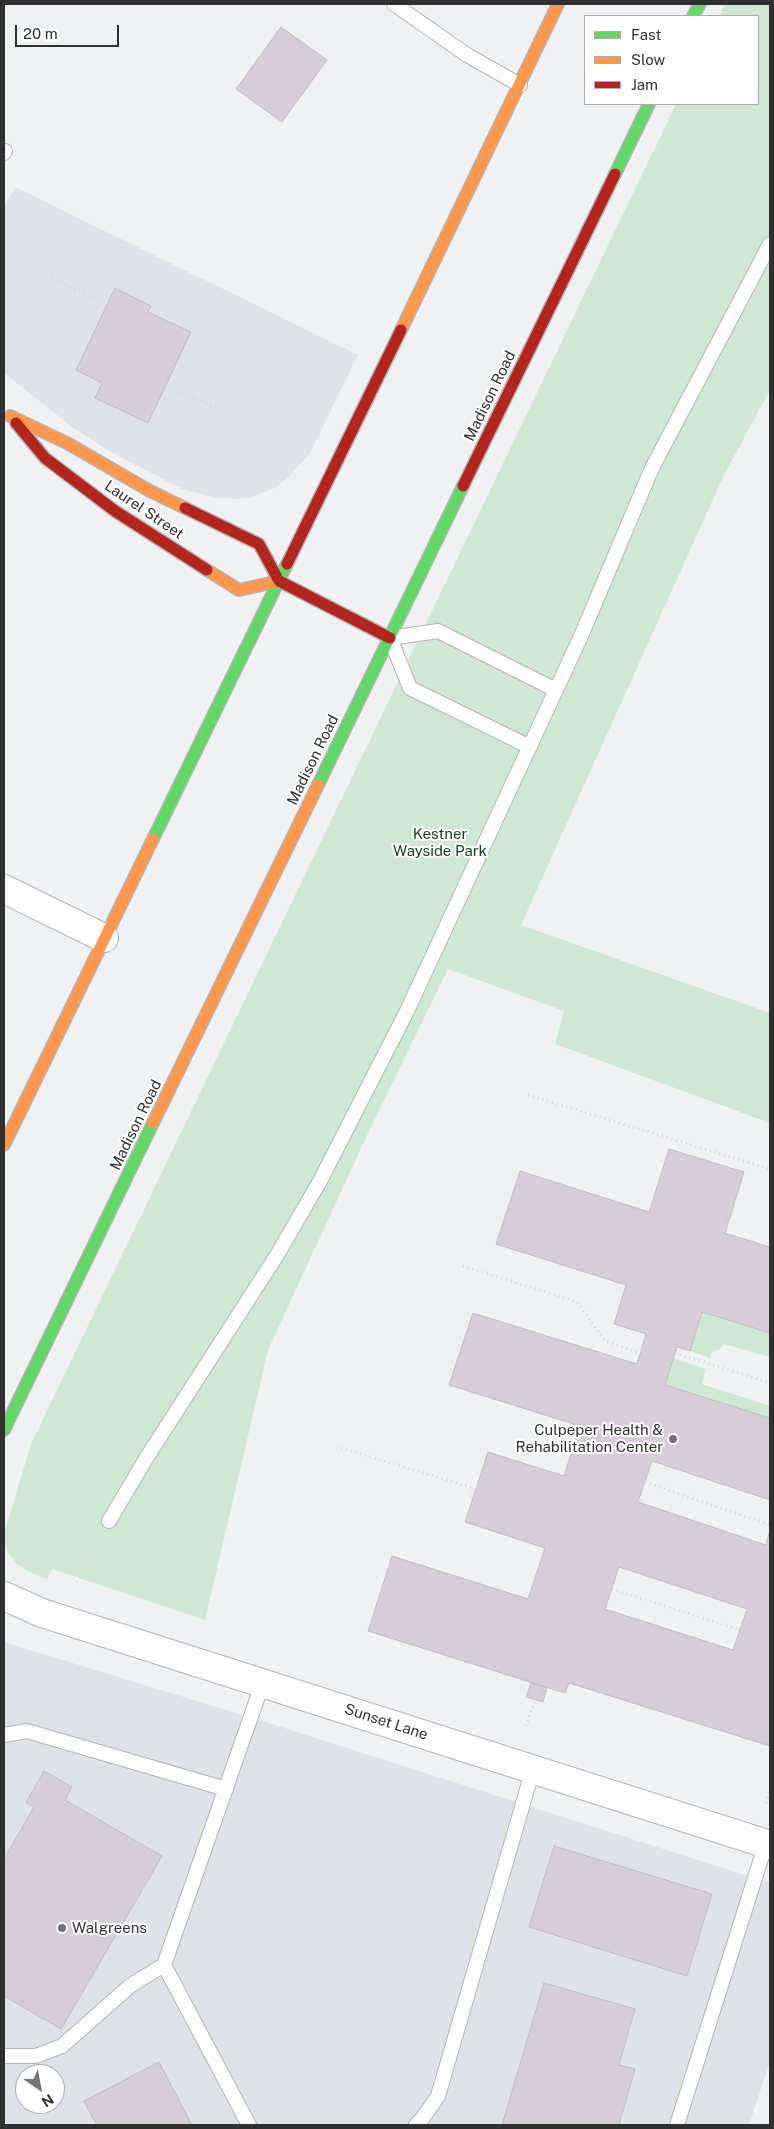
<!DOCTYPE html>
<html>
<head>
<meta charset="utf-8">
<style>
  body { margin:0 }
  #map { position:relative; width:774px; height:2129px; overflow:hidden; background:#f0f1f2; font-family:"Public Sans",sans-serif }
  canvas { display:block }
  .frame { position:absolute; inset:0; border:5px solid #303031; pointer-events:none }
  .legend { position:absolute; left:584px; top:15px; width:175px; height:90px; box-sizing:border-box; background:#fff; border:1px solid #acacad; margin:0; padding:6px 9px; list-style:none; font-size:15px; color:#303031 }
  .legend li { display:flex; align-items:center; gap:10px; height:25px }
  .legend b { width:25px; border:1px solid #acacad }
  .north { position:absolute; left:15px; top:2064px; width:50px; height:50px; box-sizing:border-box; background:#fff; border:1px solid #acacad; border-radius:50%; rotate:147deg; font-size:14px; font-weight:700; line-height:20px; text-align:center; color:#303031 }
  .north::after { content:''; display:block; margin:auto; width:18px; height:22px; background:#737475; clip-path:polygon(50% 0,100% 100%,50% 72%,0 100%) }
  .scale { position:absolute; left:15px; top:25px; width:104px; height:22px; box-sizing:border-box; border:2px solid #303031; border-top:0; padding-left:6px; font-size:15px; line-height:18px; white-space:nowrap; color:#303031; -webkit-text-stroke:4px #fff; paint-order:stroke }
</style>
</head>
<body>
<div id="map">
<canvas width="774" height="2129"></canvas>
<div class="frame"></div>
<ul class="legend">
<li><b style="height:6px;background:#63d668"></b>Fast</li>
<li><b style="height:6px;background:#ff974d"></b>Slow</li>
<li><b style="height:6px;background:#b3261e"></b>Jam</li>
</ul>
<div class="north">N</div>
<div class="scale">20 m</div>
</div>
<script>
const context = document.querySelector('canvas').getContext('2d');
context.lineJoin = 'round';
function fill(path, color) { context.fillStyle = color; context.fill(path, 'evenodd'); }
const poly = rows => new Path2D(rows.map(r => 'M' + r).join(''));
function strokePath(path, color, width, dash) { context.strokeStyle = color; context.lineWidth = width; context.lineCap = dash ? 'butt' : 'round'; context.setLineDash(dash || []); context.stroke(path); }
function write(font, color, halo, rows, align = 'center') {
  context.font = font + ' "Public Sans",sans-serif'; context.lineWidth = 4; context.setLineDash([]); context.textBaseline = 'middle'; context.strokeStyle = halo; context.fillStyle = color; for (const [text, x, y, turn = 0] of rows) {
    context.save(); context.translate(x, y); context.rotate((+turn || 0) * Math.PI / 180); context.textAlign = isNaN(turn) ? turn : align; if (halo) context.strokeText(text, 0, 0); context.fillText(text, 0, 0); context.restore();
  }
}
fill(poly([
  [15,187,358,355,310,453,288,478,275,488,252,497,237,499,213,497,182,489,111,452,76,430,4,373,4,206],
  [4,1642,275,1725,770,1883,770,2061,749,2125,4,2125],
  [25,2074,55,2074,55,2104,25,2104]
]), '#dfe3e7');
fill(poly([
  [725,4,770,4,770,390,723,477,521,925,770,1013,770,1123,555,1044,564,1011,448,969,370,1129,268,1350,205,1620,52,1569,47,1579,29,1572,17,1564,8,1553,4,1541,4,1534,31,1444,676,104,758,104,758,16,719,16],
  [702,1312,770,1333,770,1357,724,1344,719,1350,712,1352,710,1358,690,1351],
  [673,1358,706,1369,702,1384,770,1406,770,1418,665,1385]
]), '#d0e8d3');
const building = poly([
  [281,27,327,60,282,122,236,89,281,27],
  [115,288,151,306,148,312,191,332,148,423,95,398,102,383,76,370,115,288],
  [669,1149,744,1172,725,1233,770,1247,770,1333,702,1312,690,1351,677,1347,665,1385,770,1418,770,1500,652,1461,638,1502,766,1545,770,1530,770,1746,569,1683,565,1693,368,1631,392,1556,528,1599,545,1548,465,1522,488,1452,564,1476,580,1426,449,1385,473,1313,637,1364,646,1334,614,1324,626,1285,496,1244,520,1171,649,1212,669,1149],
  [619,1567,747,1609,733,1650,605,1609,619,1567],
  [531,1683,547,1688,543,1702,526,1697,531,1683],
  [44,1771,72,1787,65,1800,162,1856,61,2029,4,1996,4,1859,34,1807,26,1802,44,1771],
  [554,1846,712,1894,687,1976,529,1927,554,1846],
  [544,1983,635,2009,619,2065,635,2069,619,2125,502,2125,544,1983],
  [159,2062,192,2125,97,2125,84,2101,159,2062]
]);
fill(building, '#d7cdd9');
strokePath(building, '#bebebf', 1);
const lane = poly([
  [394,4,467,55,520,85],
  [4,153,5,151],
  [530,747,410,688,390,638,438,631,556,690],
  [109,1521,147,1457,277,1255,320,1181,407,1011,581,636,652,468,770,244],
  [4,1735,27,1731,226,1789],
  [164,1965,249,2125],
  [4,2056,36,2056,62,2046,131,1985,164,1965,263,1682],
  [416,2125,422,2119,438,2096,533,1769],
  [677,2125,766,1843]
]);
const street = poly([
  [4,889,104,938],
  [4,1596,42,1613,770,1845]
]);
const fast = poly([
  [693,16,700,4],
  [615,174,649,104],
  [318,785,463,486],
  [153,839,287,564],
  [4,1430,153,1123]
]);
const slow = poly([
  [401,330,558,4],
  [10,416,67,443,150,491,185,508],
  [207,570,239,590,279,581],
  [153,1123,318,785],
  [4,1145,153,839]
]);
const jam = poly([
  [16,423,45,458,115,511,207,570],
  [463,486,615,174],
  [185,508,259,544,279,581,390,638],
  [287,564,401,330]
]);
strokePath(lane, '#b4b4b6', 16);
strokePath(street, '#b4b4b6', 30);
strokePath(fast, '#b4b4b6', 14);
strokePath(slow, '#b4b4b6', 14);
strokePath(jam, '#b4b4b6', 14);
strokePath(poly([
  [52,278,103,302],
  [169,387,219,409],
  [528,1095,770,1169],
  [463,1266,577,1302,605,1341,640,1353],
  [675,1353,770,1383],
  [341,1448,476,1489],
  [645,1482,770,1525],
  [77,1582,98,1541],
  [612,1589,740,1630],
  [526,1726,540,1685],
  [766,1803,770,1791]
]), '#d5d6d6', 3, [1, 4]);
strokePath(lane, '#fdfdfd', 14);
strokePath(street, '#fdfdfd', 28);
strokePath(fast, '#63d668', 11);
strokePath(slow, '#ff974d', 11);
strokePath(jam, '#b3261e', 11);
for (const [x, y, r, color] of [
  [673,1439,5,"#737475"],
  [62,1928,5,"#737475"]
]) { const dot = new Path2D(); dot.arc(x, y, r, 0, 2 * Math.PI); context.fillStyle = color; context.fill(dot); strokePath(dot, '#fff', 2); }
write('15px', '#303031', '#fff', [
  ["Madison Road",490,396,-64],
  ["Laurel Street",144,510,34],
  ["Madison Road",313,760,-64],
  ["Madison Road",136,1125,-64],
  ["Sunset Lane",386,1722,18]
]);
write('15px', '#113e1b', '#fff', [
  ["Kestner",440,834],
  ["Wayside Park",440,851]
]);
write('15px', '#303031', '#fff', [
  ["Culpeper Health &",663,1430],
  ["Rehabilitation Center",663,1447],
  ["Walgreens",72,1928,"left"]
], 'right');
</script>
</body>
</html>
